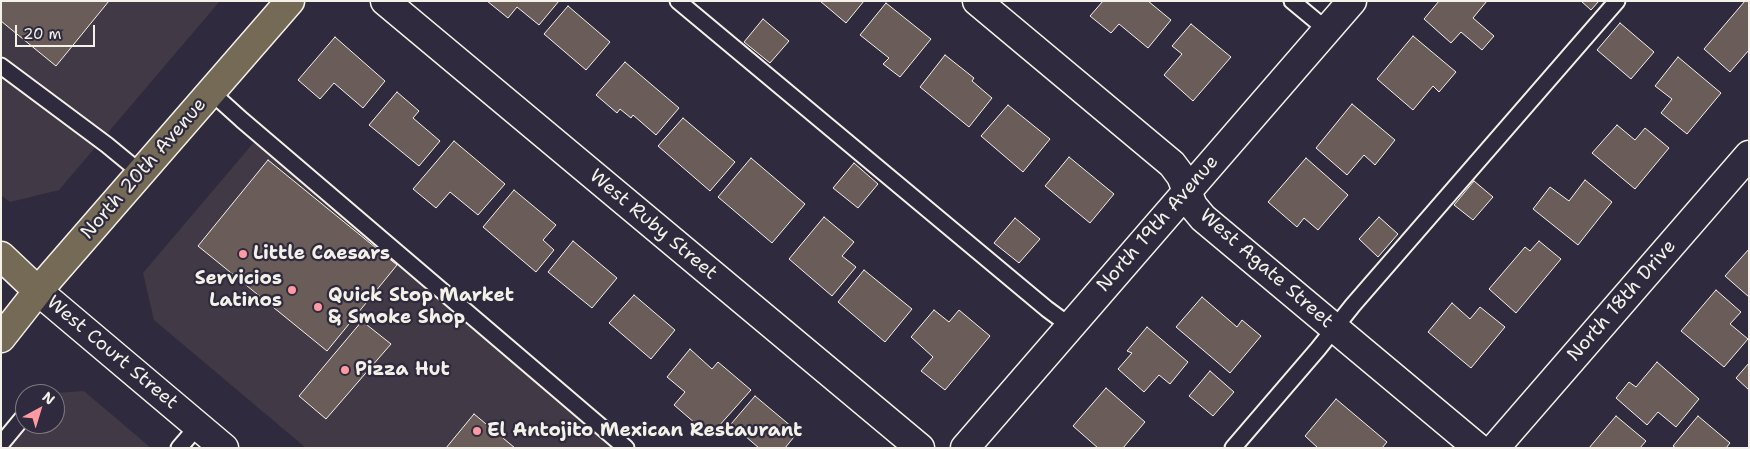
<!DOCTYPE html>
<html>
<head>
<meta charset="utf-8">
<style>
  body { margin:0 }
  #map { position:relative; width:1750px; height:449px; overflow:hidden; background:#2f2a3d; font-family:"Shantell Sans",sans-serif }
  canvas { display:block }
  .frame { position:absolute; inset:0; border:2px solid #f4f1e8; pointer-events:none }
  .north { position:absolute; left:15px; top:384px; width:50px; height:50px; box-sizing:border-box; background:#2f2a3d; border:1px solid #7e7a81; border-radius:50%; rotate:39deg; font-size:14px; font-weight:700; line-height:20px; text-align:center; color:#f4f1e8 }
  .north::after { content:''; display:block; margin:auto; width:18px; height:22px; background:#ff9aa2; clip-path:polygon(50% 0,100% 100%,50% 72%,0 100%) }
  .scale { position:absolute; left:15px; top:25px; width:80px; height:22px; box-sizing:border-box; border:2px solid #f4f1e8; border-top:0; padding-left:6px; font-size:15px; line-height:18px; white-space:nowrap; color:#f4f1e8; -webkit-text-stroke:4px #2f2a3d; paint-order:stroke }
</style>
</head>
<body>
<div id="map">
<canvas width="1750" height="449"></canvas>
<div class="frame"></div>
<div class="north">N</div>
<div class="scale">20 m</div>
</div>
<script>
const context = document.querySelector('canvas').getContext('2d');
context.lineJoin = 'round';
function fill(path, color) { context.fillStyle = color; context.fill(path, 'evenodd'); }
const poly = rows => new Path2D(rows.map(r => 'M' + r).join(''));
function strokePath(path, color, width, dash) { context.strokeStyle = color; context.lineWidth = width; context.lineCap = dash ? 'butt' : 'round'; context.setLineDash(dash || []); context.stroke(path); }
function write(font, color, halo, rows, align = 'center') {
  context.font = font + ' "Shantell Sans",sans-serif'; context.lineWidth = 4.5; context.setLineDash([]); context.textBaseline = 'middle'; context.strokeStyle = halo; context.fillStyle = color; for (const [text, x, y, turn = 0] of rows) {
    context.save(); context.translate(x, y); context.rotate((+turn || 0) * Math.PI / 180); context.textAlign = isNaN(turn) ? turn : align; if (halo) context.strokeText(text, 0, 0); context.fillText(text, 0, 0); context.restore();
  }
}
fill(poly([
  [1,1,220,1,59,190,10,202,1,195],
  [255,141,614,448,306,448,154,320,143,273],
  [84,391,151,448,1,448,25,424,55,424,55,394,40,394]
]), '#413945');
const building = poly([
  [1,1,109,1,56,66,1,21,1,1],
  [487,1,559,1,539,25,517,7,508,18,487,1],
  [820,1,864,1,846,23,820,1],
  [1103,1,1148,1,1171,20,1148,48,1119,24,1111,33,1090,16,1103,1],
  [1439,1,1487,1,1473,18,1494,36,1482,50,1461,32,1451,43,1424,19,1439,1],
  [1581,1,1599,1,1591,10,1581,1],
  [1745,1,1749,1,1749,50,1730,72,1704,49,1745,1],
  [886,3,931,39,900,77,883,64,889,58,860,35,886,3],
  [568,6,610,42,586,70,544,34,568,6],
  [763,19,789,41,770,63,744,42,763,19],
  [1620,23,1654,52,1631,79,1597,50,1620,23],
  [1191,24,1231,57,1193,101,1164,75,1182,54,1172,46,1191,24],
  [1413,36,1456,72,1439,92,1433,86,1413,110,1377,79,1413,36],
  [335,37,385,81,363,108,334,83,320,99,298,80,335,37],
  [945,55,974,78,972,81,992,98,969,127,920,87,945,55],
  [1678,57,1721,93,1687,134,1661,113,1672,99,1655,86,1678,57],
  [625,62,679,108,656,135,633,115,631,118,620,109,617,113,596,95,625,62],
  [397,92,419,111,413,118,440,141,419,166,369,125,397,92],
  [1352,104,1395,140,1375,165,1364,155,1347,175,1316,148,1352,104],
  [1008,105,1050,139,1023,172,981,136,1008,105],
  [683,118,735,162,710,191,658,146,683,118],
  [1617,125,1635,140,1645,128,1669,148,1635,189,1592,153,1617,125],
  [454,141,505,184,478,215,450,192,436,208,413,189,454,141],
  [1069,157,1114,194,1090,223,1045,186,1069,157],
  [751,158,805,204,772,243,718,197,751,158],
  [1306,158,1348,195,1318,230,1304,218,1297,227,1268,202,1306,158],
  [268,160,397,265,327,351,198,246,268,160],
  [854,163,878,184,858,208,833,188,854,163],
  [1585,180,1612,202,1578,245,1533,209,1550,187,1569,201,1585,180],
  [1474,181,1493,197,1473,220,1454,205,1474,181],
  [514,190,556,225,543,240,554,250,536,272,483,227,514,190],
  [824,217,854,242,842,256,856,267,832,296,789,259,824,217],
  [1379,217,1398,234,1378,257,1359,239,1379,217],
  [1015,218,1040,239,1019,263,994,243,1015,218],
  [573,241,617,278,592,308,548,272,573,241],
  [1539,241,1561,259,1516,313,1489,289,1525,247,1530,251,1539,241],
  [1749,249,1749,297,1725,276,1749,249],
  [864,270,912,309,885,342,838,302,864,270],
  [1716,290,1741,312,1730,324,1748,339,1724,367,1681,331,1716,290],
  [634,295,675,330,651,359,609,323,634,295],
  [1202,297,1237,327,1242,320,1261,336,1230,373,1176,327,1202,297],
  [1452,303,1470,319,1480,307,1505,327,1471,368,1428,332,1452,303],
  [934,310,949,322,959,310,990,336,945,390,921,371,933,357,911,337,934,310],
  [362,321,391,344,326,419,299,396,362,321],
  [1147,327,1188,362,1170,384,1159,375,1144,392,1118,369,1132,353,1127,351,1147,327],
  [690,349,712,369,718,362,751,390,710,436,674,405,685,392,667,377,690,349],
  [1657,362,1699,399,1676,427,1658,412,1647,425,1616,398,1629,382,1636,387,1657,362],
  [1749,363,1749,390,1736,378,1749,363],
  [1210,371,1234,392,1213,416,1189,396,1210,371],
  [1106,388,1145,422,1123,448,1098,448,1073,426,1106,388],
  [755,396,798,432,785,448,759,448,731,424,755,396],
  [1336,399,1387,442,1382,448,1318,448,1305,436,1336,399],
  [474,414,515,448,446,448,474,414],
  [1616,416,1646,441,1640,448,1589,448,1616,416],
  [1698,416,1730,443,1726,448,1676,448,1673,446,1698,416]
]);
fill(building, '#6a5d59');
strokePath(building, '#f4f1e8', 1);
const lane = poly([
  [678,1,1047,309,1070,326],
  [1292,1,1327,30],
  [1,66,107,145,141,173],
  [211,92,242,120,626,448],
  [1,444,25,415],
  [179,448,198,426],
  [1233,448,1318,349,1353,305,1617,1]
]);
const street = poly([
  [385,1,920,448],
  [977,1,1172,164,1181,176,1193,206,1203,218,1478,448],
  [965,448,1352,1],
  [1495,448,1749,155]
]);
const secondary = poly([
  [38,291,224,448]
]);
const primary = poly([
  [1,256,38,291],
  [1,338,38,291,290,1]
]);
strokePath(lane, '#f4f1e8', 19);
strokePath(street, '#f4f1e8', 31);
strokePath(secondary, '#f4f1e8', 31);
strokePath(primary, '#f4f1e8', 31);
strokePath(lane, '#2f2a3d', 15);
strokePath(street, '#2f2a3d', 28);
strokePath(secondary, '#2f2a3d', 28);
strokePath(primary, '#756a55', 28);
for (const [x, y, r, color] of [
  [243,254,5,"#ff9aa2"],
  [292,290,5,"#ff9aa2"],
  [318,307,5,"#ff9aa2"],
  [345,370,5,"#ff9aa2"],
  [477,431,5,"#ff9aa2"]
]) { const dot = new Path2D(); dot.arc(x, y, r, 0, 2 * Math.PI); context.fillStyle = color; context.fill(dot); strokePath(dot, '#2f2a3d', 2); }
write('19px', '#f4f1e8', '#2f2a3d', [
  ["North 20th Avenue",144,169,-49],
  ["North 19th Avenue",1158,224,-49],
  ["West Ruby Street",653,225,40],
  ["West Agate Street",1266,269,41],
  ["North 18th Drive",1622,301,-49],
  ["West Court Street",112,353,40]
]);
write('bold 19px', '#f4f1e8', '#2f2a3d', [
  ["Little Caesars",253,254],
  ["Servicios",282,279,"right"],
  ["Latinos",282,301,"right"],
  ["Quick Stop Market",328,296],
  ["& Smoke Shop",328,318],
  ["Pizza Hut",355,370],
  ["El Antojito Mexican Restaurant",487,431]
], 'left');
</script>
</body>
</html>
